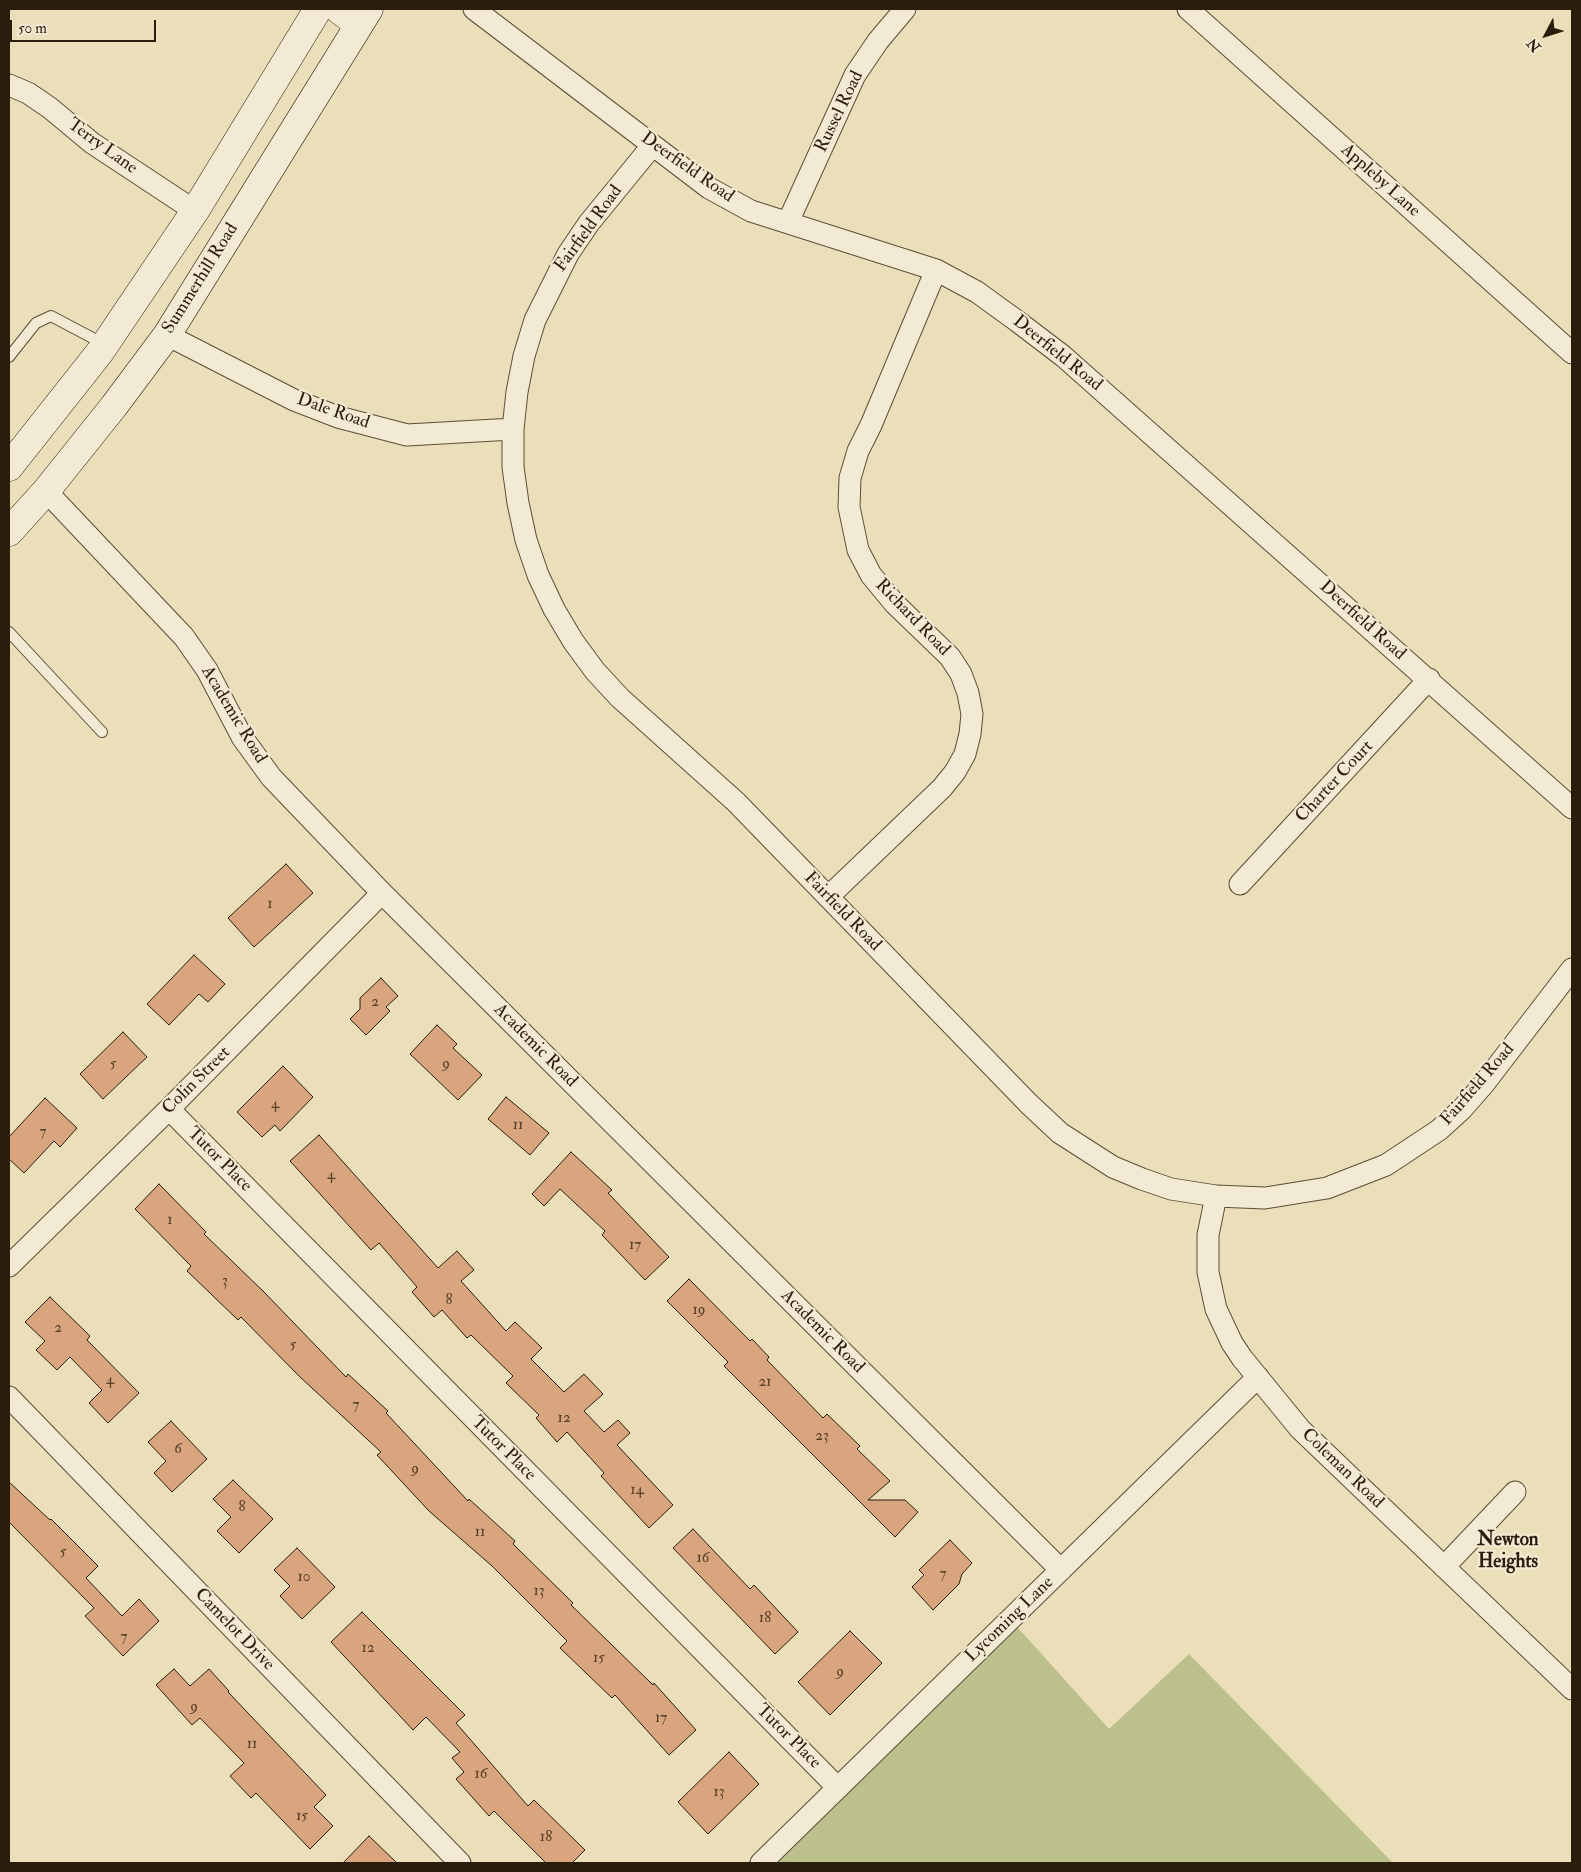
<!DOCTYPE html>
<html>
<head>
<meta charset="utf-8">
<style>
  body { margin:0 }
  #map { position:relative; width:1581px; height:1872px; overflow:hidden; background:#ebdfba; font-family:"IM FELL Double Pica",serif }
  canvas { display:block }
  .frame { position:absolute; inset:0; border:10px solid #2b1d0b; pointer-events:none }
  .north { position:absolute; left:1521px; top:10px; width:50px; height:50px; -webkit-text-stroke:4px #f2ead2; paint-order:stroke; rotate:230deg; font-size:14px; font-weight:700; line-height:20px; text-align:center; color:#2b1d0b }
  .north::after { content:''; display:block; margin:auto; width:18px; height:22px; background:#2b1d0b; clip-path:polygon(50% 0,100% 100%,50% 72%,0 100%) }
  .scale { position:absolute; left:10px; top:20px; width:146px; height:22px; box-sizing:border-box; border:2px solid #2b1d0b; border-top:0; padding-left:6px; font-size:15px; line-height:18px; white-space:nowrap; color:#2b1d0b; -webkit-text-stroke:4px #f2ead2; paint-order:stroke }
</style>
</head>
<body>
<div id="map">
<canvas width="1581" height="1872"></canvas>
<div class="frame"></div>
<div class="north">N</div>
<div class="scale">50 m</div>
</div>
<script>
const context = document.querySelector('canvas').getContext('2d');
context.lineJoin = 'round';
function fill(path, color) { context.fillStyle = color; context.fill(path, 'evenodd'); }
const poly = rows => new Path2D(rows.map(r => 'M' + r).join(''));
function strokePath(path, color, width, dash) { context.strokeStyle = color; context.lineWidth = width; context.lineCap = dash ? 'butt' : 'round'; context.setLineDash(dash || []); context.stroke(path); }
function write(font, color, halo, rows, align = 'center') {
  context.font = font + ' "IM FELL Double Pica",serif'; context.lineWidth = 4.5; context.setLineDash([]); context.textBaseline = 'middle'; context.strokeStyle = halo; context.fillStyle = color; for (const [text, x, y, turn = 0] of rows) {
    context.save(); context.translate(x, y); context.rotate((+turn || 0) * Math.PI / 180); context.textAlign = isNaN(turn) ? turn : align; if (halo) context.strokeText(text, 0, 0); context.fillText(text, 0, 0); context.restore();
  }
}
fill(poly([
  [1011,1620,1109,1729,1189,1654,1393,1863,760,1863]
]), '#bcc08c');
const building = poly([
  [286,864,313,893,254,947,228,918,286,864],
  [194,955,225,984,208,1002,199,994,169,1025,147,1004,194,955],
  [381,978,398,996,386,1007,390,1011,366,1035,350,1019,360,1009,360,998,381,978],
  [437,1025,457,1044,453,1048,482,1075,458,1100,410,1054,437,1025],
  [123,1032,147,1057,103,1099,80,1074,123,1032],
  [283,1066,313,1097,280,1131,275,1125,262,1137,237,1112,283,1066],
  [506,1097,549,1133,530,1155,488,1119,506,1097],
  [45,1098,77,1128,60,1147,54,1141,24,1173,9,1159,9,1137,45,1098],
  [319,1135,438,1268,457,1251,474,1270,461,1281,506,1331,515,1322,542,1348,531,1359,564,1392,584,1374,603,1394,584,1411,604,1432,618,1420,630,1433,617,1445,673,1505,649,1528,601,1476,604,1473,567,1432,557,1442,536,1418,539,1415,506,1383,513,1376,471,1335,467,1338,442,1310,434,1317,412,1292,417,1287,379,1243,371,1250,290,1161,319,1135],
  [571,1152,612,1190,608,1193,669,1257,645,1280,602,1235,605,1231,560,1189,544,1206,532,1194,571,1152],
  [159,1184,206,1232,204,1234,264,1292,346,1377,348,1374,388,1411,386,1413,468,1501,469,1499,515,1541,513,1544,573,1603,571,1605,653,1685,654,1683,696,1730,669,1755,615,1695,612,1698,560,1648,567,1641,492,1566,429,1511,377,1455,381,1452,299,1376,241,1317,238,1320,187,1271,191,1266,135,1209,159,1184],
  [689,1279,750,1341,752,1339,769,1357,767,1360,823,1418,827,1414,860,1446,857,1449,890,1481,868,1500,905,1500,918,1512,895,1537,724,1366,728,1362,667,1301,689,1279],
  [50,1297,90,1336,87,1340,139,1393,108,1423,89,1403,102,1390,70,1357,57,1370,36,1350,45,1341,25,1322,50,1297],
  [171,1421,207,1459,172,1492,154,1473,166,1461,148,1442,171,1421],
  [233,1480,273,1519,239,1553,217,1531,231,1517,213,1499,233,1480],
  [9,1482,50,1520,51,1519,98,1566,86,1578,122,1616,139,1599,159,1621,123,1656,85,1616,94,1608,9,1522,9,1482],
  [693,1529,750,1589,754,1585,798,1632,775,1654,673,1548,693,1529],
  [950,1540,972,1563,962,1574,959,1584,933,1610,912,1587,924,1575,919,1570,950,1540],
  [297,1548,335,1587,302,1619,280,1596,290,1586,274,1570,297,1548],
  [362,1612,465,1715,456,1723,528,1806,534,1800,585,1850,572,1863,546,1863,494,1811,489,1816,456,1779,464,1772,452,1758,460,1752,426,1717,413,1730,331,1642,362,1612],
  [850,1631,882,1663,830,1715,798,1682,850,1631],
  [174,1669,190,1686,209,1669,229,1691,228,1692,326,1795,314,1807,333,1826,310,1849,256,1793,251,1798,230,1776,244,1763,200,1718,192,1725,156,1685,174,1669],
  [729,1752,759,1784,708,1834,678,1802,729,1752],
  [369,1836,397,1863,343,1863,369,1836]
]);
fill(building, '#d9a57e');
strokePath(building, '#2b1d0b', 1);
const lane = poly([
  [9,357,36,323,51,316,104,344],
  [9,632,102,732]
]);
const street = poly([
  [474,9,709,188,751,211,936,270,977,292,1017,321,1063,356,1572,808],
  [1188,9,1572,353],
  [9,85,28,93,50,108,92,143,195,211],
  [652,146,589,223,568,254,535,320,524,356,517,392,513,429,513,467,518,503,526,540,538,575,554,609,573,641,595,671,620,698,736,802,1029,1104,1060,1133,1113,1167,1142,1179,1171,1189,1216,1196,1265,1198,1327,1188,1386,1165,1439,1130,1462,1109,1483,1085,1572,969],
  [788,222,855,75,878,41,905,9],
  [167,335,294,400,338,417,407,435,513,429],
  [46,491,184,637,207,670,242,737,271,777,382,893,1061,1570],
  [1240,884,1429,679],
  [828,897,942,788,955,772,965,754,970,734,972,714,968,693,961,674,950,657,895,604,871,575,858,550,849,507,850,478,858,451,871,425,936,270],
  [169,1109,838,1788],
  [1216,1196,1208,1235,1208,1272,1216,1309,1232,1343,1242,1358,1300,1429,1572,1689],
  [9,1266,169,1109,382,893],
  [9,1397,460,1863],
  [1444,1567,1515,1492],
  [761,1863,1258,1377]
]);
const secondary = poly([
  [338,9,359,25],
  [9,467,100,352,195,211,318,9],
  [9,532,46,491,114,406,167,335,369,9]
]);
strokePath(lane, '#5b4e37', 12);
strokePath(street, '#5b4e37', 23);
strokePath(secondary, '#2b1d0b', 29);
strokePath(lane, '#f2ead2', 10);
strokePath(street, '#f2ead2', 21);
strokePath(secondary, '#f2ead2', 28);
write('15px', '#563f28', null, [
  ["1",270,905],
  ["2",375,1003],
  ["5",113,1065],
  ["9",446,1065],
  ["4",275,1105],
  ["11",518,1126],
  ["7",43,1133],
  ["4",331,1176],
  ["1",170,1221],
  ["17",635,1246],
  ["3",225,1282],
  ["8",449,1301],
  ["19",699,1311],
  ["2",58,1329],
  ["5",293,1346],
  ["4",110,1381],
  ["21",765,1383],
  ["7",356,1406],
  ["12",564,1419],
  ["23",822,1437],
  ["6",178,1450],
  ["9",415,1470],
  ["14",637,1491],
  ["8",242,1508],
  ["11",480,1533],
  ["5",63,1553],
  ["16",703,1559],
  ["7",943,1575],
  ["10",304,1578],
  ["13",539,1592],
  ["18",765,1619],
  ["7",124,1638],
  ["12",368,1649],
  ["15",599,1659],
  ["9",840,1673],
  ["9",194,1708],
  ["17",661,1719],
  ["11",252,1745],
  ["16",481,1775],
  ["13",719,1793],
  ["15",302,1817],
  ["18",546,1838]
]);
write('18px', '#2b1d0b', '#f2ead2', [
  ["Russel Road",840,112,-64],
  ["Terry Lane",102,147,36],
  ["Deerfield Road",687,168,35],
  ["Appleby Lane",1380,181,42],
  ["Fairfield Road",589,229,-54],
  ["Summerhill Road",201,279,-58],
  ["Deerfield Road",1057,354,39],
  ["Dale Road",333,412,19],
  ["Richard Road",912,618,46],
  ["Deerfield Road",1362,621,42],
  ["Academic Road",233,715,59],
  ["Charter Court",1335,782,-47],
  ["Fairfield Road",842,912,46],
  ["Academic Road",535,1046,45],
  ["Colin Street",197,1081,-45],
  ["Fairfield Road",1478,1085,-49],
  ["Tutor Place",219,1160,45],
  ["Academic Road",822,1332,45],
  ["Tutor Place",503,1449,45],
  ["Coleman Road",1342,1469,44],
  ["Lycoming Lane",1010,1620,-44],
  ["Camelot Drive",234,1630,46],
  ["Tutor Place",788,1737,45]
]);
write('bold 19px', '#2b1d0b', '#f2ead2', [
  ["Newton",1508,1541],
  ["Heights",1508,1563]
]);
</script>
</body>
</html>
